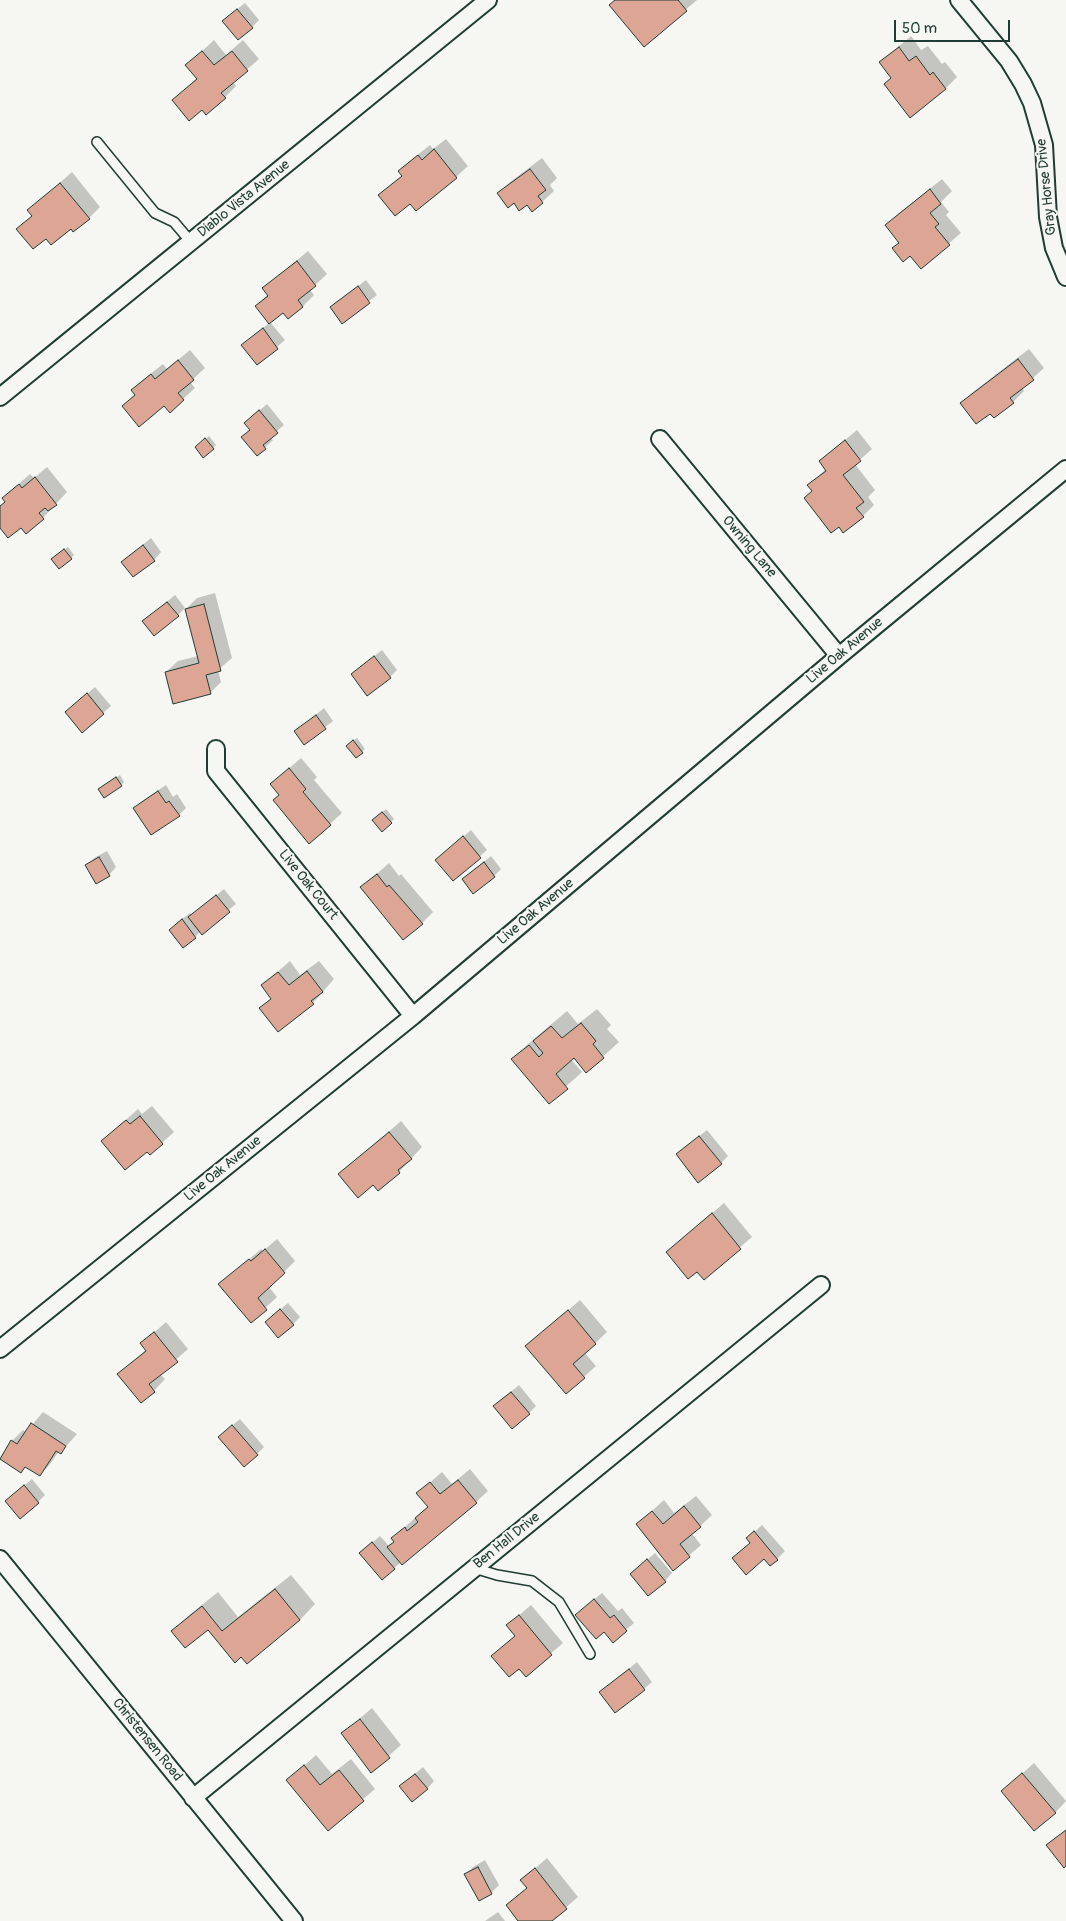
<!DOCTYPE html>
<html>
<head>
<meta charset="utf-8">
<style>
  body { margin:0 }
  #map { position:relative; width:1066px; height:1921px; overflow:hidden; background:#f6f6f2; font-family:Pangolin,sans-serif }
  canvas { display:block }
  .scale { position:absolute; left:894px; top:20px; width:116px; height:22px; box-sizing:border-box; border:2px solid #1f3d34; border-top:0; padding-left:6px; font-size:15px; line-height:18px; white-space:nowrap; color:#1f3d34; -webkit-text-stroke:4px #f6f6f2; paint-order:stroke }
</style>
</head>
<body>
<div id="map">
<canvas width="1066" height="1921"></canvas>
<div class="scale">50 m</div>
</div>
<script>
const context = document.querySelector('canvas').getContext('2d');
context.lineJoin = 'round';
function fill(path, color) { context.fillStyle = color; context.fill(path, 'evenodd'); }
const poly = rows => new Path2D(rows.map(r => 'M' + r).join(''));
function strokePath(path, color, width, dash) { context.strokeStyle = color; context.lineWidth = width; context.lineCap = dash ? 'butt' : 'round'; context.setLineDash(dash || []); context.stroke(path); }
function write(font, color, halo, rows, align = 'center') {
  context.font = font + ' Pangolin,sans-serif'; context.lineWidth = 4; context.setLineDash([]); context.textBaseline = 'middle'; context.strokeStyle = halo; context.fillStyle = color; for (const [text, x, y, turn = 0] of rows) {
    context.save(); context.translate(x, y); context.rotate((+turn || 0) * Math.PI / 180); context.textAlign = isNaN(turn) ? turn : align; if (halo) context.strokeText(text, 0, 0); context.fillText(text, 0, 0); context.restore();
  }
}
fill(poly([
  [616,0,697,0,644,45],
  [245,3,259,20,252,27,231,14],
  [911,36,921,50,928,46,942,64,945,62,957,77,946,88,910,116,885,84,892,77,880,62],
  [214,40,226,55,243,40,259,59,233,82,236,86,225,97,202,109,174,100,197,78,187,65],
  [446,139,468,166,456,177,417,209,411,202,380,195,403,175,400,171,411,160,430,145,433,149],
  [542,158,557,178,550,185,554,191,542,202,532,210,527,203,514,202,499,193,510,182],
  [72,172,100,207,89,218,47,237,18,229,33,215,29,210],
  [942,179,952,191,941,202,949,212,946,215,961,233,921,267,910,254,894,248,900,242,887,225,898,214],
  [308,251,327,274,310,290,314,295,303,306,288,318,283,312,270,322,285,340,257,364,243,345,269,323,256,306,268,294,264,288],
  [366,280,377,295,342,322,331,307],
  [1029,349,1044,368,1022,388,1024,391,1013,402,990,412,962,403,973,392],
  [190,350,205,368,190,382,195,388,183,399,164,404,123,406,135,394,132,391,144,379,163,364,167,369],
  [267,404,284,425,270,437,273,440,257,455,243,437,251,429,253,416],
  [857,430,872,449,855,464,875,490,868,497,874,505,863,516,813,490,809,485,826,469,820,461],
  [209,436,216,445,213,448,200,444],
  [47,467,67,492,43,518,21,526,0,526,0,506,6,501,3,498,30,474,34,478],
  [151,538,161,552,154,560,122,562],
  [68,547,74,555,71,558,56,556],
  [215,593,232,658,218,670,221,682,210,693,166,672,178,661,198,656,186,609,197,598],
  [175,595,185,608,178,615,144,621],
  [382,650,397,670,390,677,352,674],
  [95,687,111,706,103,713,66,712],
  [324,708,333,721,305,743,296,731],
  [357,738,365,749,362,752,351,742],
  [301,758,317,777,314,780,342,813,310,842,280,795,271,784],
  [120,775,124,782,121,785,100,789],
  [166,785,173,797,177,794,186,808,179,815,135,808,142,801],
  [386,809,394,819,391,822,377,817],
  [471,830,487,850,453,880,444,853],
  [107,851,116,867,109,875,87,866,94,858],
  [491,856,501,869,494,876,463,879],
  [389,863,399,876,401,874,433,912,422,923,362,887],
  [224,889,236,904,183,946,178,922,190,913,192,915],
  [290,961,300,975,319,961,334,979,313,1003,279,1030,261,1008,272,997,262,985],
  [597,1009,611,1025,607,1029,619,1042,587,1071,574,1057,571,1059,582,1072,549,1102,513,1059,528,1044,567,1011,578,1024],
  [152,1106,174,1132,150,1154,147,1150,102,1141,138,1109,142,1114],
  [401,1121,422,1147,399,1172,378,1190,373,1183,340,1174],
  [707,1130,728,1156,721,1163,685,1147],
  [724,1203,752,1237,704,1278,697,1270,667,1252],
  [277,1239,295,1261,269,1287,277,1297,251,1321,220,1284,261,1249,263,1251],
  [580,1300,607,1332,585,1353,596,1366,566,1393,527,1346],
  [288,1303,300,1317,293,1324,274,1315],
  [166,1322,188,1349,160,1374,165,1379,154,1391,119,1374,146,1350,141,1344],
  [519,1385,536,1406,529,1413,502,1399],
  [43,1412,77,1434,61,1452,59,1451,51,1463,40,1475,26,1466,21,1471,12,1441,23,1430,26,1432],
  [240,1419,264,1447,257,1454,227,1430],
  [470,1469,488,1491,476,1502,394,1568,368,1546,380,1536,389,1546,395,1541,393,1538,428,1506,418,1493,442,1472,452,1484],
  [32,1479,45,1495,38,1502,14,1494],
  [696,1496,712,1515,692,1534,701,1545,673,1569,637,1524,664,1500,674,1513],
  [762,1525,785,1551,771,1565,748,1538],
  [655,1553,672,1573,665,1581,639,1567],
  [291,1575,315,1604,300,1620,241,1656,208,1628,173,1631,188,1616,218,1592,238,1617],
  [602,1593,618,1611,622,1608,634,1623,613,1641,584,1608],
  [531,1605,563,1643,526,1675,519,1667,493,1656,516,1635,508,1625],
  [637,1662,652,1682,644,1689,600,1692],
  [372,1708,401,1745,371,1771,343,1733],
  [316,1755,332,1774,351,1759,375,1789,328,1829,288,1780],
  [1034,1763,1066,1801,1055,1813,1003,1791],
  [423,1767,434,1781,427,1789,401,1786],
  [547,1858,578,1897,550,1921,520,1921,507,1905,528,1887,522,1880],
  [485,1860,499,1885,491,1893,479,1899,466,1874,473,1867],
  [498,1912,505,1921,485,1921]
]), '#0003');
const building = poly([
  [615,0,678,0,687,11,644,47,609,5,615,0],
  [237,9,253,28,238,40,222,21,237,9],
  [899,47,909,61,916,56,930,75,933,72,946,89,910,118,884,84,891,78,879,62,899,47],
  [202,51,214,65,232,51,248,71,221,93,226,98,206,115,202,110,189,121,172,100,197,79,185,65,202,51],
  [434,149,457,178,416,211,410,204,395,216,378,195,402,176,398,171,418,155,422,160,434,149],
  [530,169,546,190,538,196,543,203,532,212,527,205,519,211,514,203,508,208,497,193,530,169],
  [60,183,90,219,73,232,71,229,51,245,46,239,33,249,16,229,32,216,27,210,60,183],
  [930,189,941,204,930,213,939,224,935,227,950,245,921,269,910,256,903,262,892,248,899,243,885,225,930,189],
  [297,261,316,286,298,300,303,307,288,319,283,313,269,324,255,306,268,296,262,288,297,261],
  [358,286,370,303,342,324,330,307,358,286],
  [263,328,278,349,257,365,241,345,263,328],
  [1018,359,1034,380,1010,398,1014,403,994,418,990,414,976,424,960,403,1018,359],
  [178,360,194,380,178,393,184,400,170,413,164,406,139,427,122,406,135,395,131,390,151,374,155,379,178,360],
  [259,410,278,433,263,445,266,449,257,456,241,437,250,430,244,423,259,410],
  [205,438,214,449,203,458,195,447,205,438],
  [845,440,861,461,843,475,864,502,856,508,864,517,843,533,839,527,831,533,804,498,812,491,807,485,826,471,819,461,845,440],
  [35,477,57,505,48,511,45,508,39,513,44,519,26,534,21,528,8,538,0,528,0,506,5,502,2,498,19,484,22,488,35,477],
  [143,545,155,561,133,577,121,562,143,545],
  [64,549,72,559,59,569,51,559,64,549],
  [167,602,179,616,154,636,142,621,167,602],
  [204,604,221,671,206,675,211,694,173,704,165,672,199,663,185,609,204,604],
  [374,656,391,678,367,696,351,674,374,656],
  [87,693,104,714,82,733,65,712,87,693],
  [316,715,326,729,304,745,294,731,316,715],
  [353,740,363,753,356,758,346,746,353,740],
  [289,768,306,789,303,792,331,825,309,844,273,800,279,795,270,784,289,768],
  [116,777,122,786,104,798,98,789,116,777],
  [158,791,166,803,169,801,180,816,151,835,133,808,158,791],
  [382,812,392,823,382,832,372,820,382,812],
  [463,836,481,858,453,881,435,860,463,836],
  [99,857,110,876,96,884,85,865,99,857],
  [484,862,495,877,473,894,462,879,484,862],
  [377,874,387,887,389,885,423,924,403,940,360,887,377,874],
  [216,895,230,912,202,935,188,917,216,895],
  [182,919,196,938,183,948,169,930,182,919],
  [307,971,323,992,311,1001,314,1004,278,1032,259,1008,271,999,261,985,278,972,289,985,307,971],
  [581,1023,596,1041,593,1044,604,1058,586,1073,574,1058,556,1074,568,1089,549,1104,511,1059,529,1045,539,1057,543,1053,533,1041,551,1026,562,1038,581,1023],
  [140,1116,163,1144,150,1155,147,1152,125,1170,101,1141,126,1120,130,1124,140,1116],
  [389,1132,412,1159,398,1170,400,1173,378,1191,373,1185,358,1198,338,1174,389,1132],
  [699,1136,722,1164,698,1183,676,1154,699,1136],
  [712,1213,741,1249,704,1280,697,1272,688,1279,666,1252,712,1213],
  [265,1249,285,1273,258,1298,267,1310,251,1323,218,1284,249,1259,251,1261,265,1249],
  [280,1309,294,1325,278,1338,265,1322,280,1309],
  [568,1310,596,1344,573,1364,585,1378,566,1394,525,1346,568,1310],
  [154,1332,178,1362,149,1384,155,1392,141,1403,117,1374,146,1351,140,1343,154,1332],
  [511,1392,530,1414,512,1429,493,1406,511,1392],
  [31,1423,66,1446,61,1454,56,1451,40,1476,25,1467,21,1473,0,1459,11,1440,17,1444,31,1423],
  [232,1425,258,1455,244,1467,218,1437,232,1425],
  [458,1480,477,1503,402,1565,387,1547,394,1542,391,1538,405,1527,407,1531,418,1522,415,1518,428,1507,416,1493,430,1482,440,1494,458,1480],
  [24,1485,39,1503,20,1519,5,1501,24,1485],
  [684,1506,701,1527,680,1544,690,1557,673,1571,636,1524,652,1511,663,1524,684,1506],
  [754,1531,778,1560,770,1566,764,1559,746,1575,732,1558,750,1543,746,1538,754,1531],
  [372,1542,395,1569,382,1580,359,1553,372,1542],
  [647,1559,666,1582,648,1596,630,1574,647,1559],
  [275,1589,300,1620,247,1664,241,1657,235,1663,208,1630,185,1648,171,1631,202,1606,222,1631,275,1589],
  [594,1599,610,1618,614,1615,627,1631,613,1643,604,1632,596,1639,575,1615,594,1599],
  [519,1615,552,1655,526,1677,519,1669,509,1677,491,1656,515,1636,506,1625,519,1615],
  [629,1669,645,1690,615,1713,599,1692,629,1669],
  [360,1719,390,1758,371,1773,341,1733,360,1719],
  [304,1765,320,1785,339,1770,364,1801,328,1831,286,1780,304,1765],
  [1022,1773,1056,1813,1034,1831,1001,1791,1022,1773],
  [415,1774,428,1789,412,1802,399,1786,415,1774],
  [1066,1830,1066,1866,1064,1868,1046,1845,1066,1830],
  [478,1867,492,1894,479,1901,464,1874,478,1867],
  [535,1868,567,1909,552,1921,518,1921,506,1905,527,1888,520,1880,535,1868]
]);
fill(building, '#dca594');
strokePath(building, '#1f3d34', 1);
const service = poly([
  [97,142,155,213,174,222,191,242],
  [474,1568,497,1575,532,1581,559,1602,590,1654]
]);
const minor = poly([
  [959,0,1009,61,1023,84,1032,103,1044,145,1048,217,1054,248,1066,277],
  [0,397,488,0],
  [660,439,839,656],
  [216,749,216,771,413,1016],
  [0,1349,413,1016,839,656,1066,469],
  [0,1559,294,1921],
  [193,1798,821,1285]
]);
strokePath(service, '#1f3d34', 12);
strokePath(minor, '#1f3d34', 20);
strokePath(service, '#f6f6f2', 9);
strokePath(minor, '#f6f6f2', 16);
write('14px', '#1f3d34', '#f6f6f2', [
  ["Gray Horse Drive",1047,187,-96],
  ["Diablo Vista Avenue",244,199,-39],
  ["Owning Lane",749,547,50],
  ["Live Oak Avenue",845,651,-40],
  ["Live Oak Court",308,885,51],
  ["Live Oak Avenue",536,912,-40],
  ["Live Oak Avenue",223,1169,-39],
  ["Ben Hall Drive",507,1541,-39],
  ["Christensen Road",147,1740,51]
]);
</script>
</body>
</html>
